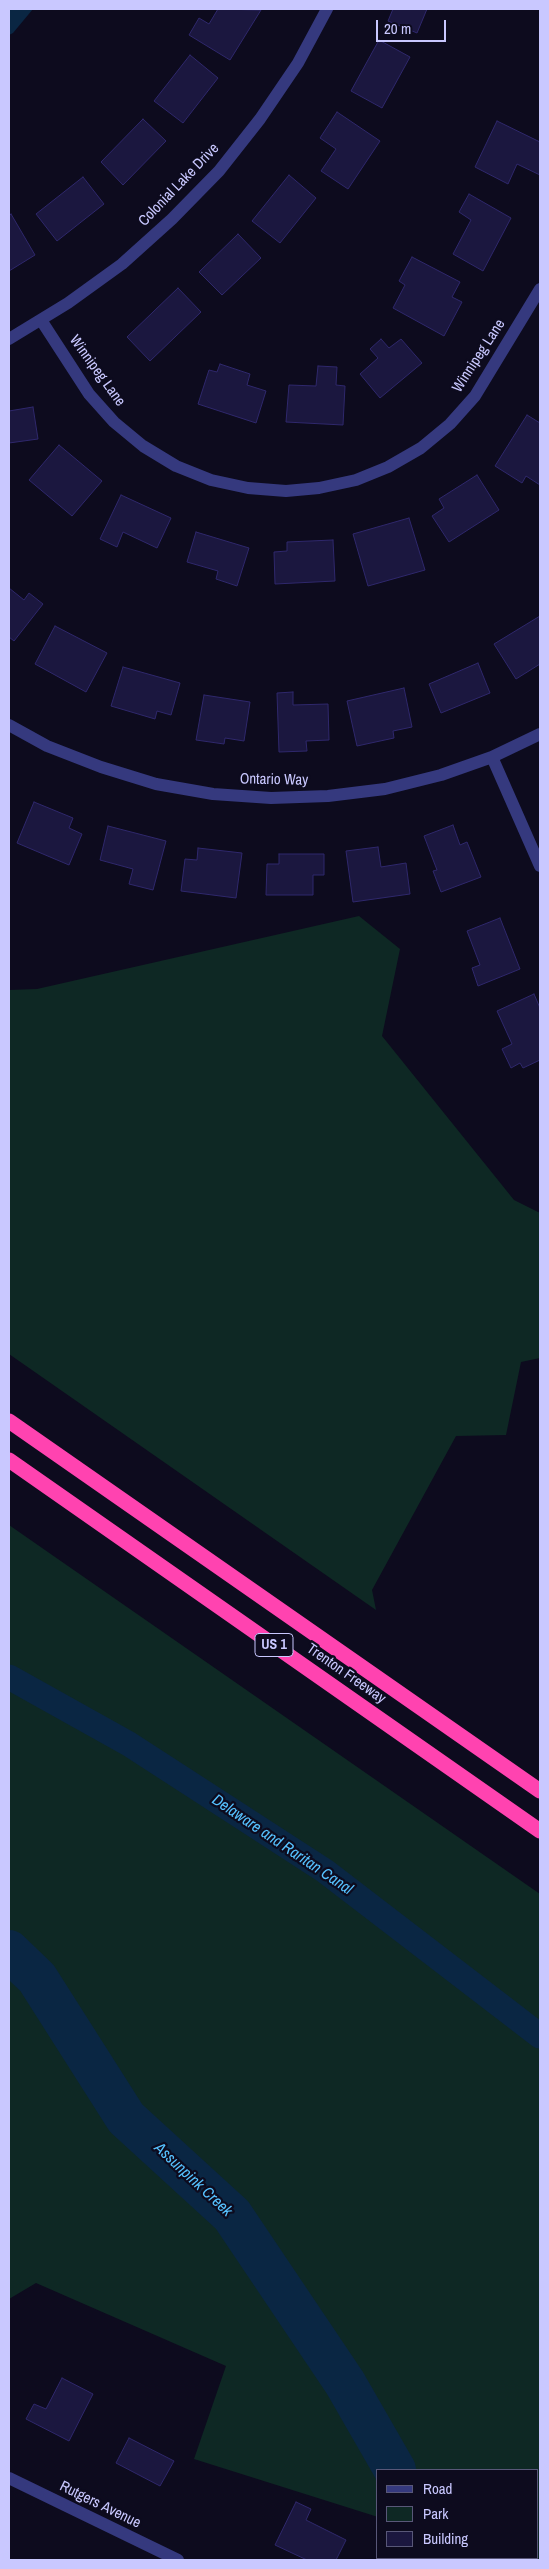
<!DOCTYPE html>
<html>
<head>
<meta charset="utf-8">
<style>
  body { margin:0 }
  #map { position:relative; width:549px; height:2569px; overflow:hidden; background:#0d0b1e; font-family:"Archivo Narrow",sans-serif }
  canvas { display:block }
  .frame { position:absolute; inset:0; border:10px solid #c9c8ff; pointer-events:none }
  .legend { position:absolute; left:376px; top:2469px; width:162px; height:90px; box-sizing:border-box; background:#0d0b1e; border:1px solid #585778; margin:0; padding:6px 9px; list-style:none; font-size:15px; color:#c9c8ff }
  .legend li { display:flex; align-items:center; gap:10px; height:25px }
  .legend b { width:25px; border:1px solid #585778 }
  .scale { position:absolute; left:376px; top:20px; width:70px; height:22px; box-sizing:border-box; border:2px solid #c9c8ff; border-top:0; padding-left:6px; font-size:15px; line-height:18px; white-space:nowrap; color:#c9c8ff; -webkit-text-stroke:4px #0d0b1e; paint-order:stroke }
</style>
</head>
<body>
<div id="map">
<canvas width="549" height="2569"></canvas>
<div class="frame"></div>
<ul class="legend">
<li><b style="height:6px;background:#35397e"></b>Road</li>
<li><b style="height:14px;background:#0e2824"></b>Park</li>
<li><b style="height:14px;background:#1b173f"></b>Building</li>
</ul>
<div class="scale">20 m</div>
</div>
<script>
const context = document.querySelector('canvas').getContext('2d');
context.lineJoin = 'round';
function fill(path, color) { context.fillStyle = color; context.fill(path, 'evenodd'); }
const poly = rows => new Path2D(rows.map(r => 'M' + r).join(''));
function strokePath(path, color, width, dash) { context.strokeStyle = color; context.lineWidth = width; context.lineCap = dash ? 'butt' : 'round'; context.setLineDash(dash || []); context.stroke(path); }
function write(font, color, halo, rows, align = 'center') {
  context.font = font + ' "Archivo Narrow",sans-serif'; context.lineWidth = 4.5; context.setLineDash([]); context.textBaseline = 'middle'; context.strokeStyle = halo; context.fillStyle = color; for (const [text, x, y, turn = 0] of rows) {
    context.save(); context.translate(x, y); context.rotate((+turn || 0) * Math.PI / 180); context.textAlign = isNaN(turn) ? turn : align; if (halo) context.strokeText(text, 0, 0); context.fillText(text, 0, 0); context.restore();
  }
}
fill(poly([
  [359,916,400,949,382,1036,514,1200,540,1213,540,1358,521,1362,506,1435,456,1436,372,1590,376,1610,9,1354,9,990,37,989],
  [9,1525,540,1894,540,2560,377,2560,378,2553,378,2558,538,2558,538,2470,378,2470,378,2517,194,2459,226,2366,36,2283,9,2299]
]), '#0e2824');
fill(poly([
  [9,9,33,9,13,33,9,35]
]), '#0a2643');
strokePath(poly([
  [9,1677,129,1744,325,1871,540,2036]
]), '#0a2643', 25);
strokePath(poly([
  [9,1951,37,1978,126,2118,232,2215,345,2383,395,2470],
  [464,2558,468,2560]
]), '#0a2643', 42);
const building = poly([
  [218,9,261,10,230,60,189,35,199,18,209,24,218,9],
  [393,9,427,9,417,33,388,21,393,9],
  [379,40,410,57,382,108,351,91,379,40],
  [190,55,218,78,183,123,154,101,190,55],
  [337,112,380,141,348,189,321,171,336,149,320,138,337,112],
  [143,119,166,141,123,185,101,162,143,119],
  [497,121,540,142,540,175,517,164,508,184,475,167,497,121],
  [289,175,316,198,280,243,252,221,289,175],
  [83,177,104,204,57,241,36,214,83,177],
  [469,194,511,218,483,271,453,254,471,220,459,212,469,194],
  [11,214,35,255,9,271,9,216,11,214],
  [238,234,261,258,222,295,199,272,238,234],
  [412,257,460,282,452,297,462,302,444,336,393,308,405,285,399,281,412,257],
  [178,288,201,312,150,361,127,337,178,288],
  [381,339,389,348,401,339,422,363,380,398,360,374,378,358,370,349,381,339],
  [220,364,250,374,247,385,266,391,256,423,198,404,209,370,217,372,220,364],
  [318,366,337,367,336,385,345,386,343,425,286,422,289,385,316,386,318,366],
  [33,407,38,439,9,443,9,411,33,407],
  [527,415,540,423,540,485,526,476,522,483,495,466,527,415],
  [59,445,102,481,72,516,29,480,59,445],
  [477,475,499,510,449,542,432,516,444,508,439,499,477,475],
  [121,495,171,518,157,548,123,532,117,547,100,539,121,495],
  [409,518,425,570,368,586,353,534,409,518],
  [196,532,249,548,237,586,216,579,218,571,187,562,196,532],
  [333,540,335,581,275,584,274,552,287,551,287,542,333,540],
  [9,588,24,600,29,593,43,604,14,641,9,637,9,588],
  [540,616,540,664,516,679,494,644,540,616],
  [55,626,107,653,86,692,35,664,55,626],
  [478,663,490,693,441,713,429,684,478,663],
  [123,667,180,683,171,715,157,711,155,719,111,706,123,667],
  [404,688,412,727,393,731,394,738,357,746,347,701,404,688],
  [293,692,293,705,328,704,329,740,306,741,307,751,279,752,277,693,293,692],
  [204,695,250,702,244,741,225,738,224,744,196,740,204,695],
  [34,802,73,818,69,828,82,834,69,865,17,843,34,802],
  [453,825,460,845,467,842,481,877,441,892,433,871,437,870,424,836,453,825],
  [108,826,166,841,153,890,129,884,133,869,100,860,108,826],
  [378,847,381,867,406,863,410,894,353,902,346,851,378,847],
  [198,848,242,853,236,898,181,891,185,859,197,860,198,848],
  [279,854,324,854,324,875,313,875,313,895,266,895,267,864,279,864,279,854],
  [500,918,520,969,478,986,472,968,480,965,467,931,500,918],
  [534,994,540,1008,540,1060,523,1068,520,1063,511,1068,502,1049,512,1044,497,1011,534,994],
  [62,2378,93,2394,69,2441,26,2419,34,2404,46,2409,62,2378],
  [129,2438,174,2461,160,2486,116,2463,129,2438],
  [296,2502,311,2509,306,2520,346,2540,336,2560,307,2560,275,2545,296,2502]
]);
fill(building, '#1b173f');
strokePath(building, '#2f286c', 1);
strokePath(poly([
  [41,320,89,394,114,422,143,446,176,466,211,480,248,488,286,491,319,488,356,480,388,467,421,448,450,424,475,396,540,289],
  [9,339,68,303,122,264,172,219,219,171,260,119,298,63,327,9],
  [9,725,47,746,101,767,156,784,213,794,271,798,328,796,385,789,441,775,492,757,540,734],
  [492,757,540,866],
  [9,2478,178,2560]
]), '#35397e', 12);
strokePath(poly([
  [9,1421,540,1791],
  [9,1460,540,1831]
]), '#ff43b0', 15);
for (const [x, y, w] of [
  [274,1645,38]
]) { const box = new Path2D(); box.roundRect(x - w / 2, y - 11.5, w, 23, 4); context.fillStyle = '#0d0b1e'; context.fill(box); strokePath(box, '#c9c8ff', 1); }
write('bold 14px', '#c9c8ff', null, [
  ["US 1",274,1645]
]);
write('15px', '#c9c8ff', '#0d0b1e', [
  ["Colonial Lake Drive",179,185,-46],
  ["Winnipeg Lane",479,356,-57],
  ["Winnipeg Lane",97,371,54],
  ["Ontario Way",274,780,1],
  ["Trenton Freeway",346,1674,35],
  ["Rutgers Avenue",100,2505,26]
]);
write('italic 16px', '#56c2ff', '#0d0b1e', [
  ["Delaware and Raritan Canal",282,1845,34],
  ["Assunpink Creek",193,2180,43]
]);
</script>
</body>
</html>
